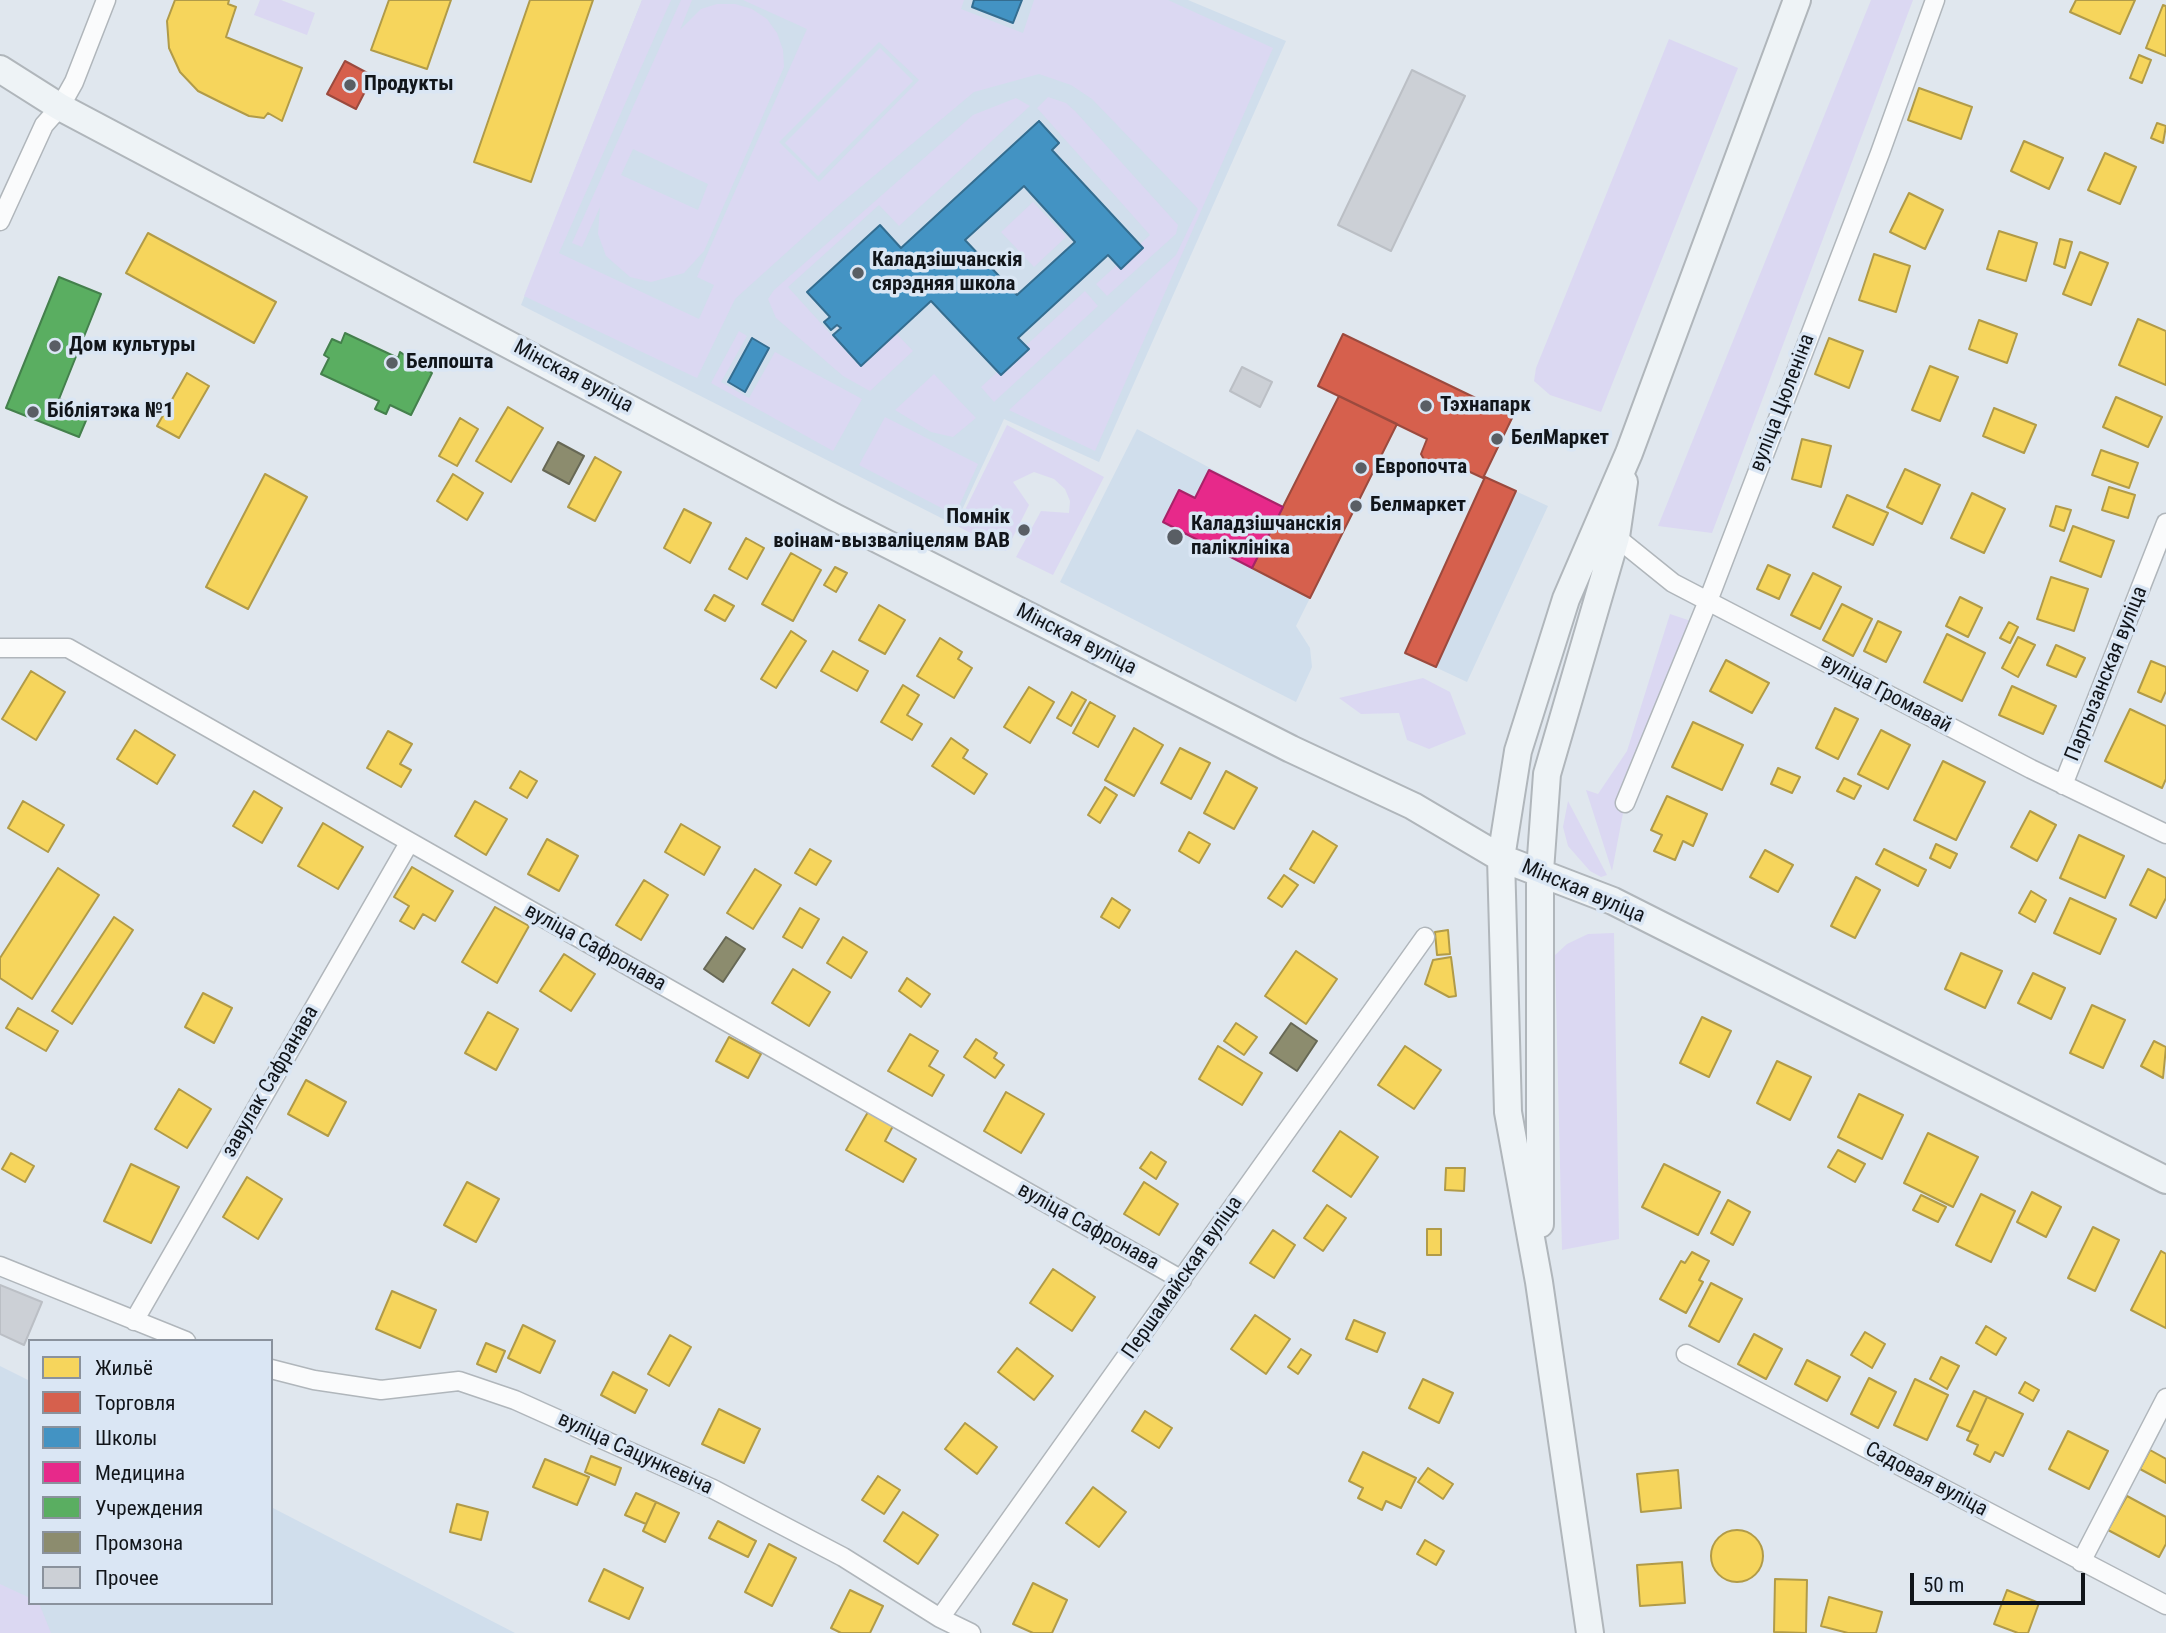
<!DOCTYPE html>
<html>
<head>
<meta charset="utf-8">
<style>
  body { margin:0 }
  #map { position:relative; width:2166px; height:1633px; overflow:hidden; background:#e0e7ee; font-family:"Roboto Condensed",sans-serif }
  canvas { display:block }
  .legend { position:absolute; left:28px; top:1339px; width:245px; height:266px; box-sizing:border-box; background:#dae6f4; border:2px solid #8a929d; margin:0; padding:9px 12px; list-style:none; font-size:21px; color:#11151a }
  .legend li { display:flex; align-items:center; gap:14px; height:35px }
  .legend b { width:35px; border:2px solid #8a929d }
  .scale { position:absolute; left:1910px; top:1573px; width:175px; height:32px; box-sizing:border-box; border:4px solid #11151a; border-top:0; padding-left:9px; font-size:21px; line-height:24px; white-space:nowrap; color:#11151a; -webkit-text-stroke:5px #dae6f4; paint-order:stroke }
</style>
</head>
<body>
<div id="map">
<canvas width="2166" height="1633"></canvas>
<ul class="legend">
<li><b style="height:19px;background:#f6d55c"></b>Жильё</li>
<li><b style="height:19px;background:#d6604d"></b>Торговля</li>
<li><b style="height:19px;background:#4393c3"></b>Школы</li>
<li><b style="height:19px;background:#e7298a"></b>Медицина</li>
<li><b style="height:19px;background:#5aae61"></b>Учреждения</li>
<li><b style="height:19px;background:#8c8c6e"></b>Промзона</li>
<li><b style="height:19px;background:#ccd0d6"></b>Прочее</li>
</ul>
<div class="scale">50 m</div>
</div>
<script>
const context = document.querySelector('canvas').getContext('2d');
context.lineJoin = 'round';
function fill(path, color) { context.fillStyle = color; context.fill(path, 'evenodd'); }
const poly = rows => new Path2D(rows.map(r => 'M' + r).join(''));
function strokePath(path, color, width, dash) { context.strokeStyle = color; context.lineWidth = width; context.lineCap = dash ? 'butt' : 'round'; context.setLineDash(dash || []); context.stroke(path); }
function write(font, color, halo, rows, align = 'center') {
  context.font = font + ' "Roboto Condensed",sans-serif'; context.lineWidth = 7; context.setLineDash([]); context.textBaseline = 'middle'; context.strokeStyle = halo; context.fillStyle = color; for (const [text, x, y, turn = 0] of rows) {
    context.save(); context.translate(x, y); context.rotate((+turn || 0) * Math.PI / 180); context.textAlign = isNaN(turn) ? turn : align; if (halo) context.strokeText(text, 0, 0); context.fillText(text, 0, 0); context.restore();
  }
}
fill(poly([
  [642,0,1188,0,1286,41,1099,462,1004,419,955,525,521,305],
  [1137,429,1283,507,1252,567,1310,598,1296,626,1310,648,1312,667,1296,702,1060,582],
  [1485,477,1548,506,1467,682,1405,653],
  [0,1366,30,1381,30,1603,271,1603,271,1507,515,1633,0,1633]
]), '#d0deec');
fill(poly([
  [260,0,281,0,315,13,307,35,254,15],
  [642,0,671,0,559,253,699,319,714,285,697,277,807,29,743,0,964,0,961,9,1023,33,1034,0,1168,0,1273,48,1095,451,1009,410,1176,255,1198,209,1092,99,1071,85,1039,74,974,92,838,206,735,299,697,378,524,296],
  [879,42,919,80,819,182,779,142],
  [681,0,692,0,680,30,701,9,717,4,735,4,752,9,767,19,777,33,783,50,784,67,704,251,684,273,651,282,630,277,606,256,598,234,600,207,582,247,572,243],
  [633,149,708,184,698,210,621,175],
  [1871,0,1913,0,1712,533,1658,526],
  [1669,39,1738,68,1601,412,1550,395,1534,381,1536,368],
  [880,48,913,81,818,176,785,143],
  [1048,97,1066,103,1075,111,1178,225,1176,234,1107,296,1096,284,1150,235,1037,108],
  [1016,98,1030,106,899,226,879,205,788,287,857,363,893,330,913,351,870,391,843,376,776,318,768,299,774,290,973,115],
  [1033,202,1066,237,1034,267,1001,232],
  [1085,291,1098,306,994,402,981,387],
  [739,331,747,336,721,382,749,398,775,352,862,399,833,451,711,383],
  [934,374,976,418,953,437,931,432,895,410],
  [885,417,978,464,955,515,859,465],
  [1007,425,1104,477,1053,575,1016,557,1041,511,1069,513,1070,501,1065,489,1054,479,1034,472,1013,482,1029,505,1006,551,957,526],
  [1670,614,1697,623,1625,803,1612,871,1586,790,1598,794,1627,751],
  [1423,678,1450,692,1466,734,1429,749,1407,740,1399,713,1361,714,1339,698],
  [1568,801,1607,875,1601,877,1590,871,1568,846,1563,827],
  [1614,933,1619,1239,1562,1250,1555,955,1567,944,1588,934],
  [0,1584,30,1598,30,1603,39,1603,51,1633,0,1633]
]), '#dbd8f2');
const homes = poly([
  [175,0,229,0,228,4,236,7,226,37,302,68,282,121,268,113,264,118,249,116,222,103,198,91,180,72,169,48,167,21,175,0],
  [389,0,451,0,427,69,371,50,389,0],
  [530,0,593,0,531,182,474,162,530,0],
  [2076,0,2135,0,2120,34,2070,12,2076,0],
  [2163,5,2166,6,2166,56,2146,48,2163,5],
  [2139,55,2151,60,2142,83,2130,78,2139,55],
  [1919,88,1972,107,1961,139,1908,120,1919,88],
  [2157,123,2166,126,2163,143,2151,138,2157,123],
  [2024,141,2063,158,2049,189,2011,171,2024,141],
  [2105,153,2136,167,2120,204,2088,190,2105,153],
  [1909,193,1943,210,1925,249,1890,232,1909,193],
  [1999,231,2037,243,2026,281,1987,269,1999,231],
  [148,233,276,302,254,343,126,273,148,233],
  [2060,239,2072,242,2065,268,2054,264,2060,239],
  [2080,252,2108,263,2091,305,2063,294,2080,252],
  [1874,254,1910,266,1896,312,1859,300,1874,254],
  [2138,319,2166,331,2166,385,2119,365,2138,319],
  [1979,320,2017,334,2007,363,1969,349,1979,320],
  [1829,338,1863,351,1849,388,1815,374,1829,338],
  [1930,366,1958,377,1940,421,1912,410,1930,366],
  [187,373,209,386,179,438,157,426,187,373],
  [2116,397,2162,417,2148,447,2103,427,2116,397],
  [508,407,543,428,511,482,476,461,508,407],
  [1994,408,2036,425,2024,453,1983,436,1994,408],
  [460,418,478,429,457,466,439,456,460,418],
  [1802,439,1831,446,1821,487,1792,479,1802,439],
  [2101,450,2138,463,2129,488,2092,475,2101,450],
  [595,457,621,472,595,521,568,507,595,457],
  [1905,469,1940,485,1922,524,1887,507,1905,469],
  [265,474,307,497,248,609,206,587,265,474],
  [453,474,483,493,467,520,437,501,453,474],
  [2109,487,2135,495,2128,518,2102,510,2109,487],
  [1972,493,2005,509,1984,553,1951,538,1972,493],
  [1847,495,1888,513,1873,545,1833,527,1847,495],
  [2056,506,2071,510,2064,531,2050,526,2056,506],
  [684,509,711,523,690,563,664,548,684,509],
  [2073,526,2114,541,2101,577,2060,561,2073,526],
  [746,538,764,548,747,579,729,569,746,538],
  [791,553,821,570,793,621,762,604,791,553],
  [1768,565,1790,575,1779,599,1757,589,1768,565],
  [835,567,847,573,836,592,824,585,835,567],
  [1813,573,1841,587,1820,629,1791,615,1813,573],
  [2051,577,2088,589,2074,631,2037,619,2051,577],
  [714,595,734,606,725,621,705,610,714,595],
  [1960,597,1982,608,1968,637,1946,626,1960,597],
  [1842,604,1872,619,1853,656,1823,640,1842,604],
  [879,605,905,620,885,654,859,640,879,605],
  [1878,621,1901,632,1886,662,1864,651,1878,621],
  [2009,622,2018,627,2010,643,2000,638,2009,622],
  [791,631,806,641,776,688,761,679,791,631],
  [1947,634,1985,653,1962,701,1924,682,1947,634],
  [2018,637,2035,645,2018,677,2002,668,2018,637],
  [940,638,962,652,958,659,972,668,954,698,917,676,940,638],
  [2056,645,2085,658,2076,677,2047,665,2056,645],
  [833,651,868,671,857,691,821,671,833,651],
  [1726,660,1769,683,1752,713,1710,691,1726,660],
  [2151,661,2166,667,2166,691,2161,702,2138,692,2151,661],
  [31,671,65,692,36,740,2,719,31,671],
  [903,685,919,695,907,715,922,724,912,740,881,722,903,685],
  [2012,686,2056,706,2043,734,1999,715,2012,686],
  [1029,687,1054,702,1030,743,1004,727,1029,687],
  [1072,692,1086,700,1071,726,1057,718,1072,692],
  [1090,702,1115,716,1098,747,1073,733,1090,702],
  [1835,708,1858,719,1838,759,1816,748,1835,708],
  [2130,709,2166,726,2166,779,2162,788,2105,761,2130,709],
  [1693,722,1743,745,1722,790,1672,767,1693,722],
  [1134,728,1163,745,1134,796,1105,780,1134,728],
  [135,730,175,755,157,784,117,759,135,730],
  [1881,730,1910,745,1888,789,1858,774,1881,730],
  [388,731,412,744,400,764,411,770,401,787,367,768,388,731],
  [951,738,968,750,963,758,987,774,974,794,932,766,951,738],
  [1180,748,1210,763,1191,799,1161,783,1180,748],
  [1943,761,1985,782,1956,840,1914,820,1943,761],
  [1778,768,1800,777,1792,793,1771,784,1778,768],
  [520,771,537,781,527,798,510,788,520,771],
  [1226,771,1257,788,1234,829,1204,813,1226,771],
  [1844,778,1861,786,1854,799,1837,791,1844,778],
  [1105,787,1117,795,1100,823,1088,815,1105,787],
  [254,791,282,808,262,843,233,826,254,791],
  [1667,796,1707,814,1693,846,1683,841,1675,860,1654,851,1662,835,1651,830,1667,796],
  [23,801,64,825,48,852,8,828,23,801],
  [475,801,507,819,486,855,455,836,475,801],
  [2030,811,2056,825,2037,861,2011,847,2030,811],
  [323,823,363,847,338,889,298,866,323,823],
  [681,824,720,847,704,875,665,852,681,824],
  [1313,831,1337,846,1314,883,1290,869,1313,831],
  [1189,832,1210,844,1199,863,1179,851,1189,832],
  [2079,835,2124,856,2105,898,2060,878,2079,835],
  [547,839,578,856,559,891,528,874,547,839],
  [1936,844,1957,854,1950,868,1930,858,1936,844],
  [810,849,831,861,816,885,795,873,810,849],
  [1884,849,1926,870,1918,886,1876,864,1884,849],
  [1765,850,1793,865,1778,892,1750,877,1765,850],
  [412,867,453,891,435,921,423,914,414,929,400,921,409,906,394,897,412,867],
  [58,868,99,895,32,999,0,978,0,958,58,868],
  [755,869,781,885,753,929,727,913,755,869],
  [2148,869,2166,878,2166,898,2156,918,2130,905,2148,869],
  [1284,875,1298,885,1282,907,1268,898,1284,875],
  [1856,877,1880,890,1855,938,1831,926,1856,877],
  [644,880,668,895,641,940,616,925,644,880],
  [2031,891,2046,900,2035,922,2019,913,2031,891],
  [1112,898,1130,910,1119,928,1101,917,1112,898],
  [2070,898,2116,919,2100,954,2054,933,2070,898],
  [495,907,529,926,497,983,462,962,495,907],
  [800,908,819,919,802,948,783,937,800,908],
  [114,917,133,930,72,1024,52,1011,114,917],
  [1448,930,1450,954,1437,955,1435,932,1448,930],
  [843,937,867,952,851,978,827,963,843,937],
  [1296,951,1337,979,1306,1024,1265,996,1296,951],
  [1961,953,2002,971,1985,1008,1945,989,1961,953],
  [564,954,595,974,571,1011,540,991,564,954],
  [1451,957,1456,996,1449,997,1425,984,1433,960,1451,957],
  [793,969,830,992,809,1026,772,1003,793,969],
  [2033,973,2065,988,2051,1019,2018,1003,2033,973],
  [907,978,930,994,921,1007,899,991,907,978],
  [203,993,232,1008,214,1043,185,1027,203,993],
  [2092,1005,2125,1020,2103,1068,2070,1053,2092,1005],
  [18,1008,58,1031,46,1051,6,1028,18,1008],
  [488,1012,518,1029,496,1070,465,1053,488,1012],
  [1702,1017,1731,1031,1709,1077,1680,1063,1702,1017],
  [1236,1023,1257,1037,1244,1055,1224,1041,1236,1023],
  [910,1034,938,1051,929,1066,944,1075,932,1096,888,1071,910,1034],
  [729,1037,761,1054,748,1078,716,1061,729,1037],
  [976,1039,997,1053,994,1058,1004,1065,995,1078,964,1057,976,1039],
  [2154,1041,2166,1047,2163,1078,2141,1066,2154,1041],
  [1218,1046,1262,1073,1242,1105,1199,1079,1218,1046],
  [1405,1046,1441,1070,1414,1109,1378,1085,1405,1046],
  [1777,1061,1811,1077,1790,1120,1757,1103,1777,1061],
  [306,1080,346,1102,328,1136,288,1114,306,1080],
  [179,1089,211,1109,187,1148,155,1129,179,1089],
  [1006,1092,1044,1114,1021,1153,984,1131,1006,1092],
  [1859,1094,1903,1115,1882,1159,1838,1137,1859,1094],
  [868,1112,893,1126,885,1141,916,1159,903,1182,846,1150,868,1112],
  [1340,1131,1378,1157,1351,1197,1313,1171,1340,1131],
  [1928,1133,1978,1157,1953,1207,1904,1183,1928,1133],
  [1838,1150,1865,1164,1855,1182,1828,1167,1838,1150],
  [1151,1152,1166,1162,1156,1179,1140,1168,1151,1152],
  [11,1153,34,1166,25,1182,2,1169,11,1153],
  [131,1164,179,1187,151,1243,104,1221,131,1164],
  [1664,1164,1720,1192,1698,1235,1642,1207,1664,1164],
  [1446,1168,1465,1168,1464,1191,1445,1190,1446,1168],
  [247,1177,282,1199,258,1239,223,1217,247,1177],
  [467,1182,499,1199,476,1242,444,1225,467,1182],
  [1144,1182,1178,1204,1159,1235,1124,1214,1144,1182],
  [2032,1192,2061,1207,2046,1237,2017,1222,2032,1192],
  [1981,1194,2015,1211,1991,1262,1956,1245,1981,1194],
  [1921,1195,1946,1207,1938,1222,1913,1210,1921,1195],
  [1728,1200,1750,1212,1733,1245,1711,1233,1728,1200],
  [1327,1205,1346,1218,1323,1251,1304,1238,1327,1205],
  [2093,1227,2119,1240,2095,1291,2068,1278,2093,1227],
  [1427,1229,1441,1229,1441,1255,1427,1255,1427,1229],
  [1273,1230,1295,1245,1274,1278,1250,1263,1273,1230],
  [2161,1251,2166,1254,2166,1328,2131,1310,2161,1251],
  [1692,1252,1709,1261,1699,1280,1703,1282,1686,1313,1660,1299,1681,1261,1685,1263,1692,1252],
  [1053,1269,1095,1297,1072,1331,1030,1303,1053,1269],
  [1711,1283,1742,1299,1719,1342,1689,1326,1711,1283],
  [392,1291,436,1310,420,1348,376,1329,392,1291],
  [1255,1315,1290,1339,1266,1374,1231,1349,1255,1315],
  [1354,1320,1385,1333,1377,1352,1346,1339,1354,1320],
  [523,1325,555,1341,540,1373,508,1358,523,1325],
  [1986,1326,2006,1338,1996,1355,1976,1343,1986,1326],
  [1865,1332,1885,1344,1872,1368,1851,1355,1865,1332],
  [1754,1334,1782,1349,1766,1379,1738,1364,1754,1334],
  [670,1335,691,1347,669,1386,648,1374,670,1335],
  [486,1343,505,1351,496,1372,477,1364,486,1343],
  [1017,1348,1053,1376,1034,1400,998,1372,1017,1348],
  [1301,1349,1311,1355,1298,1374,1288,1367,1301,1349],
  [1941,1357,1959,1366,1947,1389,1930,1379,1941,1357],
  [1807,1360,1840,1377,1827,1401,1795,1384,1807,1360],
  [613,1372,647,1390,635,1413,601,1395,613,1372],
  [1869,1378,1896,1392,1878,1428,1851,1414,1869,1378],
  [1423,1379,1453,1393,1439,1423,1409,1408,1423,1379],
  [1915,1379,1948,1395,1927,1440,1894,1425,1915,1379],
  [2025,1382,2039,1390,2033,1401,2019,1393,2025,1382],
  [1974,1391,1987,1397,1971,1432,1957,1426,1974,1391],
  [1987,1397,2023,1414,2003,1456,1995,1452,1990,1462,1974,1454,1978,1445,1967,1440,1987,1397],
  [719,1409,760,1429,744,1463,702,1444,719,1409],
  [1145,1411,1172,1428,1159,1448,1132,1431,1145,1411],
  [965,1423,997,1447,977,1474,945,1449,965,1423],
  [2068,1431,2108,1451,2089,1489,2049,1469,2068,1431],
  [2150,1450,2166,1459,2166,1483,2140,1469,2150,1450],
  [1363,1452,1416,1478,1401,1508,1386,1501,1382,1510,1358,1498,1363,1488,1349,1481,1363,1452],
  [591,1456,621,1468,615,1485,585,1472,591,1456],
  [545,1459,589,1477,577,1505,533,1487,545,1459],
  [1428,1468,1453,1484,1443,1499,1418,1482,1428,1468],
  [1678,1470,1681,1508,1641,1512,1637,1474,1678,1470],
  [878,1476,900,1490,884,1514,862,1500,878,1476],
  [1093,1487,1126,1512,1099,1547,1066,1523,1093,1487],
  [636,1493,656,1502,646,1524,625,1515,636,1493],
  [2127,1496,2166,1517,2166,1544,2159,1557,2108,1530,2127,1496],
  [656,1502,679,1513,665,1542,643,1531,656,1502],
  [457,1504,488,1512,481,1540,450,1532,457,1504],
  [903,1512,938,1535,918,1564,884,1541,903,1512],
  [718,1521,756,1541,748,1557,709,1538,718,1521],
  '1711 1556a26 26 0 1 1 52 0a26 26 0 1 1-52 0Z',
  [1425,1540,1444,1551,1436,1565,1417,1554,1425,1540],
  [769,1544,796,1558,772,1606,745,1592,769,1544],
  [1682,1562,1685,1603,1640,1606,1637,1565,1682,1562],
  [604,1569,643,1588,629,1619,589,1601,604,1569],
  [1775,1579,1807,1580,1806,1633,1774,1632,1775,1579],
  [1033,1583,1067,1600,1052,1633,1033,1633,1013,1624,1033,1583],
  [850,1590,883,1606,870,1633,841,1633,831,1628,850,1590],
  [2007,1590,2039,1603,2028,1633,2018,1633,1994,1624,2007,1590],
  [1829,1597,1882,1612,1876,1633,1848,1633,1821,1626,1829,1597]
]);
fill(homes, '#f6d55c');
strokePath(homes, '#b19b48', 2);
const shops = poly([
  [345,61,373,76,356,109,327,94,345,61],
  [1343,334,1513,416,1483,478,1442,459,1437,464,1426,463,1421,454,1427,439,1318,386,1343,334],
  [1339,396,1397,424,1310,598,1252,568,1339,396],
  [1485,477,1516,491,1436,667,1405,653,1485,477]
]);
fill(shops, '#d6604d');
strokePath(shops, '#9b4a3e', 2);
const schools = poly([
  [974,0,1022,0,1013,23,972,7,974,0],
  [1039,121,1059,143,1052,150,1143,248,1121,269,1108,255,1018,338,1029,349,1001,375,931,301,861,366,833,335,841,328,837,325,831,330,824,322,830,317,807,292,880,225,901,248,1039,121],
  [1024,186,1075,242,1017,295,965,240,1024,186],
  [752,338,769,348,745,392,728,382,752,338]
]);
fill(schools, '#4393c3');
strokePath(schools, '#346d90', 2);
const health = poly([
  [1209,470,1283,507,1252,568,1163,522,1179,490,1195,498,1209,470]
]);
fill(health, '#e7298a');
strokePath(health, '#a72368', 2);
const public = poly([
  [59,277,101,294,59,399,90,411,79,437,6,408,59,277],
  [345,333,398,358,400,352,432,373,411,415,390,405,386,414,375,409,379,401,321,374,329,358,324,355,332,339,341,343,345,333]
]);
fill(public, '#5aae61');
strokePath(public, '#44804c', 2);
const industry = poly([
  [558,442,584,456,569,484,543,470,558,442],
  [726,937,745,949,723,982,704,969,726,937],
  [1291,1023,1317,1041,1297,1071,1270,1053,1291,1023]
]);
fill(industry, '#8c8c6e');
strokePath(industry, '#676855', 2);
const building = poly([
  [1412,70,1465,96,1391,251,1338,225,1412,70],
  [1242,367,1272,382,1260,407,1230,391,1242,367],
  [0,1285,42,1302,24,1345,0,1334,0,1285]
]);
fill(building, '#ccd0d6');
strokePath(building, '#bbbfc5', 2);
const street = poly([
  [0,221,44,125,60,107,74,82,106,0],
  [1616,537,1673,583,2031,769,2166,834],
  [0,648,68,648,1182,1280],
  [2063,785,2166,523],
  [1625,803,1708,601,1880,153,1935,0],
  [0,1266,186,1341],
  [134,1321,409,843],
  [1686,1354,2166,1605],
  [271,1369,314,1380,381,1390,459,1381,515,1400,713,1489,843,1557,940,1618,971,1633],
  [2081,1562,2166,1398],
  [940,1618,1425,937]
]);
const secondary = poly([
  [0,69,60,107,834,517,1291,749,1413,806,1501,858,1613,901,2166,1180],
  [1540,1224,1540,871,1547,774,1616,537,1624,482],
  [1590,1633,1539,1282,1508,1112,1501,858,1518,751,1566,599,1629,453,1797,0]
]);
strokePath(street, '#b0b6bb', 21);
strokePath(secondary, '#b0b6bb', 30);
strokePath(street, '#fafbfc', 18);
strokePath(secondary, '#eef3f6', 26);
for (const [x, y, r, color] of [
  [350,85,7,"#595e64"],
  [858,273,7,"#595e64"],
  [55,346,7,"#595e64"],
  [392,363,7,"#595e64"],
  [1426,406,7,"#595e64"],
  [33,412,7,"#595e64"],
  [1497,439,7,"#595e64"],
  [1361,468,7,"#595e64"],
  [1356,506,7,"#595e64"],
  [1024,530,7,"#595e64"],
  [1175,537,9,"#595e64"]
]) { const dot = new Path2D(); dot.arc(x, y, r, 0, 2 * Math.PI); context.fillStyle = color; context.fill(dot); strokePath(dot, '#dae6f4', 2.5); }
write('bold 21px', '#11151a', '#dae6f4', [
  ["Продукты",364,85],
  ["Каладзішчанскія",872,261],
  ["сярэдняя школа",872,285],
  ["Дом культуры",69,346],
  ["Белпошта",406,363],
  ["Тэхнапарк",1440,406],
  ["Бібліятэка №1",47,412],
  ["БелМаркет",1511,439],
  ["Европочта",1375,468],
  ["Белмаркет",1370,506],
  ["Помнік",1010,518,"right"],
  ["воінам-вызваліцелям ВАВ",1010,542,"right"],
  ["Каладзішчанскія",1191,525],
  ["паліклініка",1191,549]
], 'left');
write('21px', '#11151a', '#dae6f4', [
  ["Мінская вуліца",573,377,28],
  ["вуліца Цюленіна",1783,403,-69],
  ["Мінская вуліца",1076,640,27],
  ["Партызанская вуліца",2107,674,-68],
  ["вуліца Громавай",1886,694,28],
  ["Мінская вуліца",1583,892,23],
  ["вуліца Сафронава",595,948,29],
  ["завулак Сафранава",271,1082,-60],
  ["вуліца Сафронава",1088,1227,29],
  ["Першамайская вуліца",1183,1278,-55],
  ["вуліца Сацункевіча",635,1454,25],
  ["Садовая вуліца",1926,1480,28]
]);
</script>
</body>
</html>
